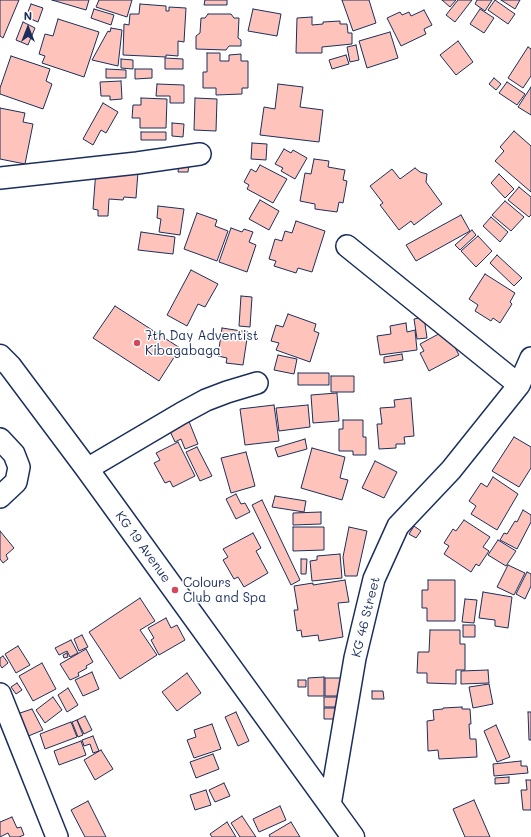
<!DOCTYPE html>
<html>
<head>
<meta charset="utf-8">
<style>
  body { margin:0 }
  #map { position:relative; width:531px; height:837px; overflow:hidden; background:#fff; font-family:Mali,sans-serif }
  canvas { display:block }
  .north { position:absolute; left:8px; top:8px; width:40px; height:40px; -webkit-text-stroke:3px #fff; paint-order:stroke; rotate:0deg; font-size:11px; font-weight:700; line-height:16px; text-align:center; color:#1b2f5e }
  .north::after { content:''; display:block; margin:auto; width:14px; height:18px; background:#1b2f5e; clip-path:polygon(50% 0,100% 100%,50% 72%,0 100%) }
</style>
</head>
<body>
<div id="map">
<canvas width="531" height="837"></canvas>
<div class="north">N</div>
</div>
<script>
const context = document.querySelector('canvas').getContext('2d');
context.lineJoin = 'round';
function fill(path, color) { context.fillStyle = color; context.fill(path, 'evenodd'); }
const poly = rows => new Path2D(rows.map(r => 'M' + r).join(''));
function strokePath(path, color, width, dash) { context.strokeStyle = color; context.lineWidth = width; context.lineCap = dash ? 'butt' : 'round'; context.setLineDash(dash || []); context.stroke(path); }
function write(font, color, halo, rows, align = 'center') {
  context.font = font + ' Mali,sans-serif'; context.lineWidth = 3; context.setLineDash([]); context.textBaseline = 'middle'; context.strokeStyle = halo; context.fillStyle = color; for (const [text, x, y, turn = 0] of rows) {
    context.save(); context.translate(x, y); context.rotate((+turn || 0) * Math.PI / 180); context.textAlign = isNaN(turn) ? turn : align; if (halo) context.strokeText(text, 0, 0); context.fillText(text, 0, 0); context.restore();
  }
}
const building = poly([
  [0,0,19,0,3,38,0,36,0,0],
  [52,0,89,0,86,10,52,0],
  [99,0,132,0,127,17,96,7,99,0],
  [205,0,227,0,227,5,204,5,205,0],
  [342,0,369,0,376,23,353,31,342,0],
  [442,0,456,0,450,7,442,0],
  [458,0,472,0,455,22,446,15,458,0],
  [477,0,492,0,485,11,475,4,477,0],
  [495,0,515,14,508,24,488,10,495,0],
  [501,0,520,0,515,9,501,0],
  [31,4,43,8,38,22,26,17,31,4],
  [140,4,166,6,166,11,169,11,169,7,186,8,184,42,178,41,178,56,166,55,166,57,123,55,124,24,129,25,130,14,139,14,140,4],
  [94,9,114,15,111,25,91,18,94,9],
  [253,9,281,14,277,36,248,31,253,9],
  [480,9,494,18,484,33,470,24,480,9],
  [424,10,432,25,424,29,426,34,401,46,387,18,400,12,402,15,409,12,411,16,424,10],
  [208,14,231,14,234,18,239,18,238,38,241,40,241,46,229,46,226,50,196,49,196,36,200,33,201,18,205,18,208,14],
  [312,17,312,25,323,24,323,22,340,21,340,24,347,24,348,33,352,33,352,44,322,47,322,53,296,53,297,18,312,17],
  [58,19,99,32,84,77,42,63,45,56,39,54,45,34,53,36,58,19],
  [23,22,35,28,28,45,16,40,23,22],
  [111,28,122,30,118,66,92,60,108,31,110,32,111,28],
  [390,32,398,58,367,68,359,41,390,32],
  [458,41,473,62,456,75,440,55,458,41],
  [356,45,359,60,350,62,347,47,356,45],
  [528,47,531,49,531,76,523,88,508,78,528,47],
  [207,53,220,53,220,61,229,61,229,55,241,54,241,61,248,61,248,88,242,88,242,94,216,95,216,88,203,88,203,72,207,72,207,53],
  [346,55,349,64,332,69,329,60,346,55],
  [11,56,50,69,46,81,52,84,43,109,0,94,0,88,11,56],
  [165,58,183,59,183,69,165,69,165,58],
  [121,59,133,60,133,69,121,68,121,59],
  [106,69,126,70,126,78,106,78,106,69],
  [135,69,152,69,152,78,135,79,135,69],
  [494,78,501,84,496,90,489,84,494,78],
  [121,81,122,99,110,100,110,96,101,96,100,82,121,81],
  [507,82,525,94,517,105,499,93,507,82],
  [157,84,184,85,184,103,170,103,170,96,156,96,157,84],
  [278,84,303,87,300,107,323,110,319,142,260,135,264,107,275,109,278,84],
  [531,87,531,115,518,107,531,87],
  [141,98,167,99,166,128,140,128,140,118,132,118,133,105,141,105,141,98],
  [195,98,217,99,216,131,194,130,195,98],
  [103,103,118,112,106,133,101,130,93,145,83,139,103,103],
  [0,108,25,113,23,122,33,124,25,164,0,159,0,108],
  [172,123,184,124,183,137,172,136,172,123],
  [514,131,531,146,531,192,495,161,504,151,500,147,514,131],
  [141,132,166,132,166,140,141,140,141,132],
  [252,143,267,144,266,160,251,159,252,143],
  [284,149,291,153,293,150,307,158,295,179,281,171,283,168,275,164,284,149],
  [314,159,329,161,328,167,345,170,343,180,347,181,343,203,339,202,337,212,315,209,315,204,300,201,305,173,311,174,314,159],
  [179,163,189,164,188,172,178,172,179,163],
  [260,165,287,179,273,203,247,189,249,185,244,182,251,169,256,172,260,165],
  [415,168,420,172,427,174,426,182,442,204,414,225,411,221,399,230,380,205,383,203,370,186,392,169,400,179,415,168],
  [96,170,138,172,136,198,124,197,123,200,109,199,108,216,98,216,98,210,93,209,96,170],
  [499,174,514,189,505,198,491,183,499,174],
  [519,187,531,197,531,215,529,217,508,200,519,187],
  [260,200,279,211,269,230,249,219,260,200],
  [505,201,524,217,511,231,492,215,505,201],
  [158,206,184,209,180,235,159,232,161,219,157,218,158,206],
  [197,213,217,220,215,226,228,231,217,261,184,249,197,213],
  [461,215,470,231,416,261,406,245,461,215],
  [491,217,508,232,500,242,483,226,491,217],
  [296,221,325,231,312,272,298,268,296,273,274,266,276,261,269,259,275,239,282,241,285,231,292,233,296,221],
  [231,228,242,232,244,229,253,232,249,242,256,245,247,272,219,262,231,228],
  [472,230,476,235,460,250,455,245,472,230],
  [141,232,175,237,173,254,138,250,141,232],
  [478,236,492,251,476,267,461,251,478,236],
  [497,255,522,278,514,286,490,263,497,255],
  [191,270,218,284,205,307,198,304,187,326,167,315,191,270],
  [485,274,515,293,510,302,512,304,500,323,493,318,491,321,475,311,478,305,469,299,485,274],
  [241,296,252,297,250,327,239,326,241,296],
  [115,306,180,348,159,381,93,338,115,306],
  [288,314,316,324,314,331,319,333,310,362,276,350,279,343,271,341,276,325,283,327,288,314],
  [424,317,427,338,417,339,414,319,424,317],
  [406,323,407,332,415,330,417,350,380,355,377,336,391,334,390,326,406,323],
  [222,328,248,332,243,365,226,363,227,358,218,356,222,328],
  [446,330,459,355,429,371,420,353,424,351,420,344,446,330],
  [402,354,403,360,384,363,384,357,402,354],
  [278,355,297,359,294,374,274,370,278,355],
  [298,373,329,373,329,385,298,385,298,373],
  [331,376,354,376,354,392,331,392,331,376],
  [337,393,339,421,313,423,311,395,337,393],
  [411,398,414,436,404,437,405,444,396,444,396,448,379,449,377,424,382,424,380,408,395,407,394,400,411,398],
  [274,405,279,441,245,445,240,409,274,405],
  [308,405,310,427,279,431,276,408,308,405],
  [188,419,198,444,185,449,181,439,175,442,168,427,188,419],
  [343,420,363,420,363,437,366,437,366,455,353,455,353,451,339,451,339,429,343,429,343,420],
  [514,437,531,447,531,468,519,487,492,471,514,437],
  [305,439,307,449,278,457,275,448,305,439],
  [178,442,195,476,173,487,170,481,165,483,154,463,160,460,156,453,178,442],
  [197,447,212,476,200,481,186,452,197,447],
  [312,448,345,457,340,478,348,480,342,500,301,488,312,448],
  [246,452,255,486,231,493,221,458,246,452],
  [375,461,397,472,384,498,362,488,375,461],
  [493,477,518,494,497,530,471,514,476,506,469,501,481,483,487,487,493,477],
  [236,494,241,504,245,503,250,512,236,519,226,499,236,494],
  [275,496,306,501,304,512,272,507,275,496],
  [262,500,300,580,291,585,252,505,262,500],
  [523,510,531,515,531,522,517,549,500,540,504,533,507,534,515,521,517,522,523,510],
  [321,512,321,524,293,525,293,513,321,512],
  [464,520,490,537,483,547,489,551,479,566,476,564,471,572,444,554,449,546,444,543,453,529,456,531,464,520],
  [414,526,421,531,416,538,409,534,414,526],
  [293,527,324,527,324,550,293,551,293,527],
  [349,527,367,531,357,576,345,576,343,557,349,527],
  [0,531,14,548,6,555,8,559,3,563,0,559,0,531],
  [253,533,261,548,256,551,268,573,244,587,238,577,234,579,223,560,228,557,223,549,253,533],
  [498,540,516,551,506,566,488,555,498,540],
  [340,554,342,578,312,581,310,561,317,560,317,556,340,554],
  [301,559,307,559,306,574,301,574,301,559],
  [508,565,525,573,514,595,497,587,508,565],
  [527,572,531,574,531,586,525,599,516,594,527,572],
  [345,580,349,602,338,603,343,637,319,641,318,635,302,637,301,630,297,631,294,610,298,610,294,586,313,583,313,585,345,580],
  [428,580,455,580,455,621,427,621,427,608,422,608,422,590,428,590,428,580],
  [483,592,512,597,508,628,495,626,495,620,479,618,483,592],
  [140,598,155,621,140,630,157,655,120,679,89,632,140,598],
  [465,599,477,600,474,623,462,622,465,599],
  [166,618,171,628,177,625,185,640,159,655,151,640,154,638,148,628,166,618],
  [463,625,475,625,475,637,463,637,463,625],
  [430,630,460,630,460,644,465,644,465,670,456,670,456,684,427,683,427,673,417,673,418,652,429,652,430,630],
  [82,635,88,647,79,651,74,639,82,635],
  [71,640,78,653,70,657,67,651,59,655,55,648,71,640],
  [18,646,30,665,16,673,5,654,18,646],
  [86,649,93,662,86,666,87,668,78,673,79,676,70,680,60,664,86,649],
  [67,653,68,657,64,658,63,655,67,653],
  [3,656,8,663,2,668,0,665,0,658,3,656],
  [42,663,56,689,33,701,19,676,42,663],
  [488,670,489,683,461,684,461,671,488,670],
  [92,672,99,689,83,696,75,680,92,672],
  [187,673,201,693,177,711,162,692,187,673],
  [324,677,324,696,308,696,308,678,324,677],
  [325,678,341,678,341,696,325,696,325,678],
  [298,680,306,680,306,687,298,687,298,680],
  [17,683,22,690,16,694,11,687,17,683],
  [489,684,493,704,473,708,469,687,489,684],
  [68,688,78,705,67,712,58,695,68,688],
  [372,691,383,691,384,699,372,699,372,691],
  [53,697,62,710,45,723,36,710,53,697],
  [324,697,341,697,341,707,324,707,324,697],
  [462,707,462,709,470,709,471,724,469,724,470,739,476,739,477,757,439,759,438,750,428,751,427,721,434,720,433,710,443,709,443,708,462,707],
  [324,708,341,708,341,719,324,719,324,708],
  [32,709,43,730,26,737,17,714,32,709],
  [236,712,249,741,238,746,225,717,236,712],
  [528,712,531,712,531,740,529,740,528,712],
  [85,716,92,730,84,734,77,720,85,716],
  [77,720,83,735,78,737,72,722,77,720],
  [71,722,77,737,45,749,40,734,71,722],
  [212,724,221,749,194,758,187,740,196,737,194,730,212,724],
  [496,725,510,757,497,762,484,731,496,725],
  [93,736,99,751,93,753,90,744,84,746,82,740,93,736],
  [81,741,86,755,59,765,54,751,81,741],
  [101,750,113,769,95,780,84,760,101,750],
  [213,754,219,769,196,778,190,762,213,754],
  [521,761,521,766,527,766,528,773,494,776,493,764,521,761],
  [509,777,509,783,495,784,495,778,509,777],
  [526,780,531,780,531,810,523,810,521,790,527,790,526,780],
  [224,783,230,796,215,802,209,790,224,783],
  [206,790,211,805,195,810,190,795,206,790],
  [474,800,490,837,465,837,453,809,474,800],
  [88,801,106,837,85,837,71,810,88,801],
  [280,806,286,820,259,832,253,819,280,806],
  [242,816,256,837,240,837,231,823,242,816],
  [12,817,17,828,21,827,24,835,19,837,10,837,8,833,0,837,0,822,12,817],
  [227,822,236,837,212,837,210,834,227,822],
  [291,822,300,837,270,837,269,835,291,822]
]);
fill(building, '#fec3bb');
strokePath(building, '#1b2f5e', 1);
const minor = poly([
  [0,178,137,163,200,154],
  [347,246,519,385],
  [0,439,14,454,19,467,16,482,0,497],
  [87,469,182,413,206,400,227,392,257,383],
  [0,694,57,837],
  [330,805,355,658,374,579,398,526,451,470,519,385,531,358]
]);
const major = poly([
  [0,356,10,366,87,469,353,837]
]);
strokePath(minor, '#1b2f5e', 24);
strokePath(major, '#1b2f5e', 25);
strokePath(minor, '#fff', 21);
strokePath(major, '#fff', 22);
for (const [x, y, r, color] of [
  [137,343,4,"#d1495b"],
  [175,590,4,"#d1495b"]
]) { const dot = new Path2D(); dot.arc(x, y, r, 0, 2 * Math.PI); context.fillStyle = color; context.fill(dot); strokePath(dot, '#fff', 1.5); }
write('13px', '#1b2f5e', '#fff', [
  ["7th Day Adventist",145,336],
  ["Kibagabaga",145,351],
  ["Colours",183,583],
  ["Club and Spa",183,598]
], 'left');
write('13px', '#1b2f5e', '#fff', [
  ["KG 19 Avenue",143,547,54],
  ["KG 46 Street",366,617,-76]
]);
</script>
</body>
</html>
